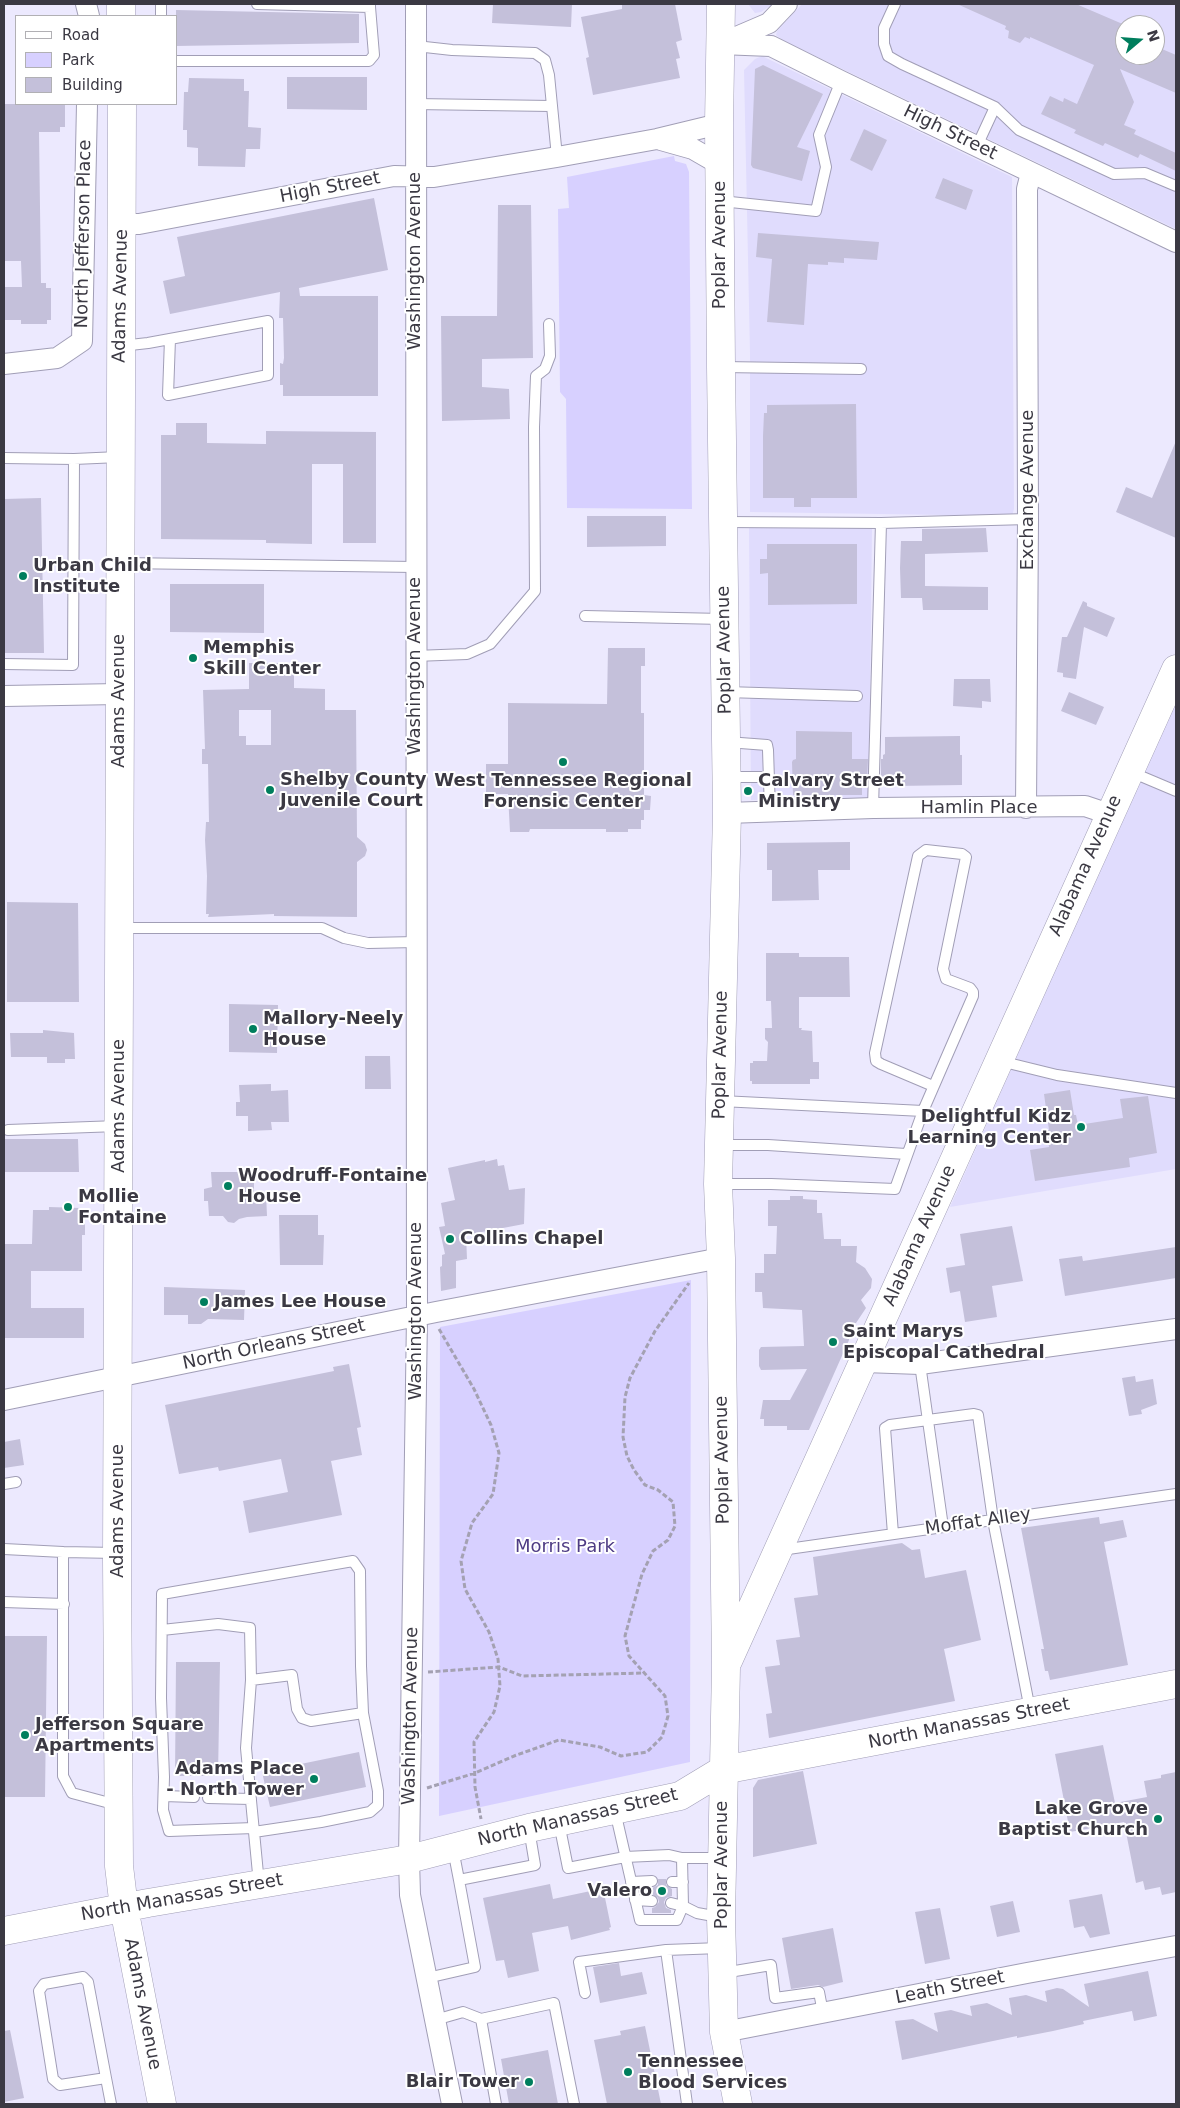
<!DOCTYPE html>
<html>
<head>
<meta charset="utf-8">
<style>
  body { margin:0 }
  #map { position:relative; width:1180px; height:2108px; overflow:hidden; background:#ece9fe; font-family:"DejaVu Sans",sans-serif }
  canvas { display:block }
  .frame { position:absolute; inset:0; border:5px solid #3b3943; pointer-events:none }
  .legend { position:absolute; left:15px; top:15px; width:162px; height:90px; box-sizing:border-box; background:#fff; border:1px solid #b1b0b4; margin:0; padding:6px 9px; list-style:none; font-size:15px; color:#3b3943 }
  .legend li { display:flex; align-items:center; gap:10px; height:25px }
  .legend b { width:25px; border:1px solid #b1b0b4 }
  .north { position:absolute; left:1115px; top:15px; width:50px; height:50px; box-sizing:border-box; background:#fff; border:1px solid #b1b0b4; border-radius:50%; rotate:72deg; font-size:14px; font-weight:700; line-height:20px; text-align:center; color:#3b3943 }
  .north::after { content:''; display:block; margin:auto; width:18px; height:22px; background:#007e5d; clip-path:polygon(50% 0,100% 100%,50% 72%,0 100%) }
</style>
</head>
<body>
<div id="map">
<canvas width="1180" height="2108"></canvas>
<div class="frame"></div>
<ul class="legend">
<li><b style="height:6px;background:#fff"></b>Road</li>
<li><b style="height:14px;background:#d7d0ff"></b>Park</li>
<li><b style="height:14px;background:#c4c0da"></b>Building</li>
</ul>
<div class="north">N</div>
</div>
<script>
const context = document.querySelector('canvas').getContext('2d');
context.lineJoin = 'round';
function fill(path, color) { context.fillStyle = color; context.fill(path, 'evenodd'); }
const poly = rows => new Path2D(rows.map(r => 'M' + r).join(''));
function strokePath(path, color, width, dash) { context.strokeStyle = color; context.lineWidth = width; context.lineCap = dash ? 'butt' : 'round'; context.setLineDash(dash || []); context.stroke(path); }
function write(font, color, halo, rows, align = 'center') {
  context.font = font + ' "DejaVu Sans",sans-serif'; context.lineWidth = 4; context.setLineDash([]); context.textBaseline = 'middle'; context.strokeStyle = halo; context.fillStyle = color; for (const [text, x, y, turn = 0] of rows) {
    context.save(); context.translate(x, y); context.rotate((+turn || 0) * Math.PI / 180); context.textAlign = isNaN(turn) ? turn : align; if (halo) context.strokeText(text, 0, 0); context.fillText(text, 0, 0); context.restore();
  }
}
fill(poly([
  [748,4,773,4,761,12,755,13],
  [802,4,1176,4,1176,229,784,41,776,35,777,31],
  [1125,25,1155,25,1155,55,1125,55],
  [762,56,1012,177,1014,509,1012,516,750,512,750,353,744,70,755,59],
  [749,526,872,527,869,798,751,800],
  [1176,696,1176,1169,950,1207,1020,1049]
]), '#e0dcfd');
fill(poly([
  [674,156,675,161,686,164,689,172,692,509,567,508,566,399,560,392,558,209,569,208,567,177],
  [691,1280,690,1762,439,1816,440,1327]
]), '#d7d0ff');
fill(poly([
  [493,4,572,4,571,27,492,23],
  [622,4,675,4,682,40,676,42,680,58,676,59,680,78,593,95,586,58,589,57,581,17,622,9],
  [957,4,1076,4,1125,25,1125,55,1155,55,1155,46,1176,55,1176,93,1120,69,1134,102,1124,125,1136,130,1134,134,1176,153,1176,171,1140,154,1138,158,1105,143,1103,146,1074,133,1076,130,1041,114,1050,96,1063,102,1064,98,1077,104,1094,65,1030,37,1030,39,1025,37,1020,43,1008,38,1009,31,1005,29,1006,26],
  [176,10,359,14,359,43,176,46],
  [763,65,823,94,797,147,810,151,802,181,753,168,751,165,755,69],
  [287,77,367,77,367,110,287,109],
  [189,78,244,79,244,91,249,91,248,127,261,128,260,149,246,149,245,167,198,166,198,148,187,147,187,130,183,130,184,92,188,92],
  [4,104,65,104,65,127,60,127,60,132,39,132,41,283,46,283,46,288,51,288,51,320,47,320,47,324,21,324,21,320,4,320,4,287,22,287,21,261,4,261],
  [864,129,887,140,872,171,850,160],
  [943,178,973,190,966,210,935,198],
  [374,198,388,270,299,288,300,296,378,296,378,396,283,396,283,385,280,385,280,363,283,364,284,358,283,318,279,318,280,292,170,314,163,281,185,276,177,237],
  [498,205,531,205,533,358,482,359,482,387,509,389,510,419,442,421,441,316,497,316],
  [758,233,879,242,877,260,844,258,844,263,828,262,828,265,808,264,804,325,767,322,772,259,756,257],
  [856,404,857,498,811,498,811,507,794,507,794,498,763,498,763,436,764,413,767,413,767,405],
  [176,423,207,423,207,443,266,444,266,431,376,432,376,543,343,543,343,464,312,464,312,544,266,543,266,540,161,539,161,435,176,435],
  [1176,441,1176,538,1116,512,1126,487,1152,498],
  [41,498,44,653,4,653,4,499],
  [587,516,666,516,666,546,587,547],
  [986,528,988,552,925,554,925,586,988,587,988,610,923,610,922,598,901,598,900,568,901,541,922,541,922,529],
  [767,544,857,544,857,604,768,605,768,573,760,574,760,559,767,559],
  [170,584,264,584,264,633,170,632],
  [1083,601,1087,603,1087,606,1115,618,1107,637,1084,627,1076,679,1063,677,1063,673,1057,672,1062,637,1067,637],
  [608,648,645,648,645,666,641,666,641,713,644,713,644,795,651,796,650,810,644,810,644,820,641,820,641,829,628,829,628,832,606,832,606,829,530,829,529,832,510,832,508,794,486,794,486,764,508,764,508,703,607,704],
  [249,663,294,663,294,688,325,689,325,710,356,710,357,837,365,844,367,850,365,856,357,862,357,917,274,916,274,914,208,917,209,914,206,914,207,876,205,840,206,822,209,822,208,764,202,764,202,749,205,749,203,690,249,689],
  [239,710,271,710,271,745,246,745,246,736,239,736],
  [954,679,990,679,991,702,982,701,982,708,953,706],
  [1069,692,1104,707,1096,725,1061,711],
  [796,731,852,732,852,759,868,759,867,782,862,782,862,795,793,795,792,762,793,760,796,759],
  [960,736,960,755,962,755,962,785,896,786,896,783,881,783,881,759,883,759,883,755,885,754,885,737],
  [850,842,850,870,818,870,819,900,772,901,772,870,767,870,767,843],
  [7,902,78,903,79,1002,7,1002],
  [766,953,799,953,799,957,849,957,850,997,799,997,799,1028,802,1028,801,1030,812,1031,813,1062,819,1062,819,1079,810,1079,810,1084,752,1084,752,1081,750,1081,750,1063,753,1063,753,1061,767,1061,768,1042,765,1039,765,1028,772,1028,771,1001,766,1001],
  [229,1004,278,1005,277,1053,229,1052],
  [43,1030,74,1033,75,1059,65,1059,65,1063,47,1063,47,1057,11,1057,10,1033,43,1033],
  [365,1056,390,1056,391,1089,365,1089],
  [271,1084,271,1091,288,1090,289,1122,271,1122,272,1130,248,1131,248,1116,236,1116,236,1102,240,1102,239,1085],
  [1070,1090,1074,1115,1076,1115,1078,1125,1123,1118,1120,1099,1148,1096,1157,1153,1129,1158,1130,1167,1035,1181,1030,1150,1049,1147,1047,1130,1049,1130,1044,1094],
  [4,1139,78,1139,79,1172,4,1172],
  [497,1159,498,1166,504,1165,509,1190,525,1188,524,1224,466,1235,467,1259,456,1261,456,1288,441,1291,440,1267,442,1266,442,1255,445,1254,439,1227,445,1226,441,1203,455,1200,448,1168,485,1160,485,1162],
  [211,1172,246,1172,247,1180,254,1180,254,1194,266,1193,267,1216,247,1217,239,1219,234,1223,228,1222,223,1216,209,1216,208,1201,204,1201,204,1189,212,1187],
  [790,1196,803,1196,803,1199,817,1200,817,1213,822,1213,824,1239,841,1239,841,1246,857,1246,856,1262,865,1268,872,1279,871,1288,861,1300,866,1308,856,1323,849,1324,849,1340,809,1430,787,1430,787,1426,764,1426,764,1419,760,1419,763,1400,790,1400,807,1369,761,1370,759,1366,759,1350,761,1347,804,1346,802,1310,763,1308,762,1292,755,1292,755,1273,764,1273,764,1254,776,1254,777,1226,768,1226,768,1200,790,1200],
  [49,1207,81,1208,81,1210,83,1210,83,1216,85,1216,85,1235,82,1235,82,1271,31,1271,31,1308,84,1308,84,1338,5,1338,4,1244,32,1244,33,1210,49,1210],
  [279,1215,318,1215,318,1235,324,1235,323,1265,280,1265],
  [1012,1226,1023,1281,992,1286,997,1317,965,1322,960,1291,950,1293,946,1268,965,1265,960,1234],
  [1176,1247,1176,1278,1065,1296,1059,1259,1082,1256,1083,1261],
  [164,1287,245,1290,244,1320,208,1319,201,1324,188,1324,188,1315,164,1315],
  [349,1364,361,1427,357,1428,362,1455,331,1461,342,1515,249,1533,243,1501,288,1492,281,1459,219,1471,218,1467,179,1474,165,1405,334,1371,333,1367],
  [1135,1376,1136,1382,1153,1379,1157,1404,1141,1410,1142,1414,1129,1416,1122,1378],
  [20,1439,24,1465,4,1468,4,1442],
  [1099,1517,1100,1524,1123,1520,1127,1537,1104,1542,1128,1665,1050,1680,1048,1671,1045,1671,1041,1649,1044,1649,1021,1528],
  [902,1543,912,1550,920,1549,925,1578,966,1570,981,1640,944,1649,955,1701,769,1738,766,1714,772,1713,765,1667,780,1665,776,1640,800,1637,794,1598,818,1595,813,1557],
  [4,1636,47,1636,45,1797,4,1797],
  [176,1662,220,1662,218,1776,175,1776],
  [1103,1745,1115,1803,1147,1797,1144,1781,1161,1778,1161,1775,1176,1772,1176,1892,1162,1895,1160,1887,1145,1890,1143,1881,1136,1883,1124,1822,1070,1832,1055,1754],
  [359,1752,366,1787,270,1807,262,1772],
  [803,1771,817,1844,753,1857,753,1788,758,1780],
  [658,1879,666,1879,666,1885,672,1889,672,1896,666,1898,664,1902,666,1908,671,1910,671,1913,652,1913,652,1908,655,1907,659,1902,658,1898,652,1894,652,1888,658,1885],
  [550,1884,553,1899,600,1889,601,1894,604,1893,611,1927,609,1928,610,1930,571,1940,568,1926,532,1933,539,1971,508,1978,504,1960,496,1961,483,1898],
  [1102,1894,1110,1934,1090,1938,1084,1926,1074,1928,1069,1900],
  [1013,1901,1020,1932,997,1937,990,1906],
  [940,1908,950,1959,925,1964,915,1912],
  [833,1928,843,1982,823,1987,818,1985,791,1989,782,1938],
  [619,1963,621,1976,642,1972,647,1994,600,2003,593,1967],
  [1148,1971,1157,2016,1134,2021,1132,2011,1083,2021,1084,2024,1053,2031,1017,2038,1017,2036,902,2060,895,2021,913,2019,938,2032,934,2013,951,2010,972,2016,970,2006,987,2003,1012,2015,1009,1998,1026,1995,1047,2002,1045,1991,1057,1988,1063,1989,1089,2007,1084,1984],
  [645,2026,661,2104,607,2104,594,2040,621,2035,620,2031],
  [10,2030,24,2098,4,2102,4,2031],
  [548,2050,558,2104,509,2104,501,2059]
]), '#c4c0da');
const lane = poly([
  [161,4,161,16],
  [257,4,370,7,370,4],
  [895,4,884,28,884,44,888,56,902,64,995,107,1019,130,1114,174,1145,173,1176,186],
  [416,46,452,50,535,53,545,60,549,75,557,157],
  [176,61,369,61,374,55,370,7],
  [415,104,551,106],
  [977,146,995,107],
  [721,201,816,211,826,167,819,135,841,81],
  [121,346,148,343,268,321,268,375,168,395,170,339],
  [722,367,861,369],
  [4,458,74,459,73,665,4,664],
  [74,459,119,457],
  [724,522,881,523,873,808],
  [881,523,1028,519],
  [121,563,415,567],
  [585,616,723,619],
  [415,656,467,654,490,644,535,591,534,427,536,376,545,369,550,356,549,324],
  [726,692,857,696],
  [727,742,767,745,768,750,770,811],
  [1131,772,1176,791],
  [727,777,769,777],
  [121,928,322,928,344,938,368,943,416,942],
  [1000,1061,1057,1075,1176,1093],
  [721,1101,923,1111],
  [8,1130,118,1126],
  [720,1145,768,1145,906,1154],
  [719,1184,771,1184,895,1189,923,1111,973,996,973,992,970,988,946,979,943,969,966,857,962,854,926,850,918,856,875,1053,876,1061,881,1064,933,1086],
  [920,1364,943,1527],
  [4,1484,16,1482],
  [893,1534,885,1428,890,1425,928,1420,974,1414,978,1415,993,1520,1030,1710],
  [4,1549,63,1552],
  [781,1550,1176,1494],
  [116,1553,63,1552,63,1776,72,1793,117,1805],
  [4,1602,64,1604],
  [162,1630,218,1624,250,1628,251,1680],
  [164,1796,194,1797],
  [208,1798,251,1799],
  [615,1811,640,1920,677,1920,683,1906,697,1913,719,1917],
  [559,1823,568,1868,625,1857,669,1855,682,1858,721,1858],
  [254,1828,169,1831,163,1810,164,1777,161,1698,162,1594,353,1561,360,1571,361,1666,363,1713,311,1721,302,1718,297,1709,292,1675,251,1680,246,1748,254,1832,259,1884],
  [254,1832,321,1822,370,1812,378,1805,378,1791,363,1713],
  [453,1849,459,1880,535,1865,529,1829],
  [631,1882,652,1881],
  [672,1882,683,1882],
  [635,1900,652,1901],
  [671,1903,683,1906,682,1858],
  [666,1950,720,1948],
  [723,1973,771,1965,775,1998,819,1992,823,2013],
  [427,1978,475,1967,459,1880],
  [585,1993,579,1962,666,1950,687,2104],
  [481,2019,496,2104],
  [435,2020,463,2012,481,2019,554,2003,574,2104],
  [106,2078,60,2085,53,2079,39,1991,44,1984,83,1977,88,1982,106,2078,111,2104]
]);
const street = poly([
  [86,4,89,16],
  [416,4,417,1316,409,1859,410,1895,452,2104],
  [727,41,769,23,787,4],
  [720,44,771,46,841,81,1176,242],
  [661,140,693,149,719,164],
  [122,224,139,224,394,176,434,177,557,157,657,139,719,124],
  [4,364,57,358,82,341,87,104],
  [4,696,119,694],
  [1026,808,1028,519,1027,189,1031,173],
  [727,813,873,808,1085,806,1109,814],
  [864,1362,920,1364,1176,1329],
  [4,1400,436,1312,721,1258],
  [724,2032,1027,1973,1176,1946]
]);
const secondary = poly([
  [121,4,121,16],
  [721,4,719,124,721,367,727,813,718,1184,721,1258,726,1667,721,1917,724,2032,738,2104],
  [122,104,117,1559,119,1866,124,1908,162,2104],
  [728,1661,1176,669],
  [4,1931,148,1903,409,1859,529,1828,680,1796,723,1770,1176,1684]
]);
strokePath(lane, '#a19eb6', 12);
strokePath(street, '#a19eb6', 22);
strokePath(secondary, '#a19eb6', 29);
strokePath(poly([
  [439,1329,474,1389,491,1425,499,1453,493,1494,472,1523,461,1561,465,1589,489,1632,498,1659,500,1686,494,1712,474,1742,475,1787,481,1819],
  [428,1672,499,1667,522,1676,645,1673],
  [427,1788,475,1773,514,1756,559,1740,600,1747,621,1756,647,1752,662,1737,668,1716,665,1696,629,1656,625,1636,642,1574,653,1551,668,1540,675,1526,673,1502,658,1490,645,1485,634,1470,627,1456,623,1437,625,1397,630,1378,655,1331,689,1283]
]), '#a4a1b2', 3, [5, 2.5]);
strokePath(lane, '#fff', 10);
strokePath(street, '#fff', 20);
strokePath(secondary, '#fff', 28);
for (const [x, y, r, color] of [
  [23,576,5,"#007e5d"],
  [193,658,5,"#007e5d"],
  [563,762,5,"#007e5d"],
  [270,790,5,"#007e5d"],
  [748,791,5,"#007e5d"],
  [253,1029,5,"#007e5d"],
  [1081,1127,5,"#007e5d"],
  [228,1186,5,"#007e5d"],
  [68,1207,5,"#007e5d"],
  [450,1239,5,"#007e5d"],
  [204,1302,5,"#007e5d"],
  [833,1342,5,"#007e5d"],
  [25,1735,5,"#007e5d"],
  [314,1779,5,"#007e5d"],
  [1158,1819,5,"#007e5d"],
  [662,1891,5,"#007e5d"],
  [628,2072,5,"#007e5d"],
  [529,2082,5,"#007e5d"]
]) { const dot = new Path2D(); dot.arc(x, y, r, 0, 2 * Math.PI); context.fillStyle = color; context.fill(dot); strokePath(dot, '#fff', 2); }
write('18px', '#3b3943', '#fff', [
  ["High Street",950,133,26],
  ["High Street",330,188,-11],
  ["North Jefferson Place",84,234,-89],
  ["Poplar Avenue",720,245,-90],
  ["Washington Avenue",415,261,-90],
  ["Adams Avenue",121,296,-89],
  ["Exchange Avenue",1028,490,-90],
  ["Poplar Avenue",725,650,-91],
  ["Washington Avenue",415,666,-90],
  ["Adams Avenue",119,701,-90],
  ["Hamlin Place",979,808],
  ["Alabama Avenue",1086,866,-66],
  ["Poplar Avenue",721,1055,-89],
  ["Adams Avenue",119,1106,-90],
  ["Alabama Avenue",920,1236,-66],
  ["Washington Avenue",416,1311,-90],
  ["North Orleans Street",274,1345,-12],
  ["Poplar Avenue",723,1460,-91],
  ["Adams Avenue",118,1511,-90],
  ["Moffat Alley",978,1522,-8],
  ["Washington Avenue",411,1716,-89],
  ["North Manassas Street",969,1724,-11],
  ["North Manassas Street",578,1818,-13],
  ["Poplar Avenue",722,1865,-90],
  ["North Manassas Street",182,1898,-10],
  ["Leath Street",950,1988,-11],
  ["Adams Avenue",142,2004,79]
]);
write('bold 18px', '#3b3943', '#fff', [
  ["Urban Child",33,566],
  ["Institute",33,587],
  ["Memphis",203,648],
  ["Skill Center",203,669],
  ["Shelby County",280,780],
  ["Juvenile Court",280,801],
  ["West Tennessee Regional",563,781,"center"],
  ["Forensic Center",563,802,"center"],
  ["Calvary Street",758,781],
  ["Ministry",758,802],
  ["Mallory-Neely",263,1019],
  ["House",263,1040],
  ["Delightful Kidz",1071,1117,"right"],
  ["Learning Center",1071,1138,"right"],
  ["Woodruff-Fontaine",238,1176],
  ["House",238,1197],
  ["Mollie",78,1197],
  ["Fontaine",78,1218],
  ["Collins Chapel",460,1239],
  ["James Lee House",214,1302],
  ["Saint Marys",843,1332],
  ["Episcopal Cathedral",843,1353],
  ["Jefferson Square",35,1725],
  ["Apartments",35,1746],
  ["Adams Place",304,1769,"right"],
  ["- North Tower",304,1790,"right"],
  ["Lake Grove",1148,1809,"right"],
  ["Baptist Church",1148,1830,"right"],
  ["Valero",652,1891,"right"],
  ["Tennessee",638,2062],
  ["Blood Services",638,2083],
  ["Blair Tower",519,2082,"right"]
], 'left');
write('18px', '#4e3c84', '#fff', [
  ["Morris Park",565,1547]
]);
</script>
</body>
</html>
